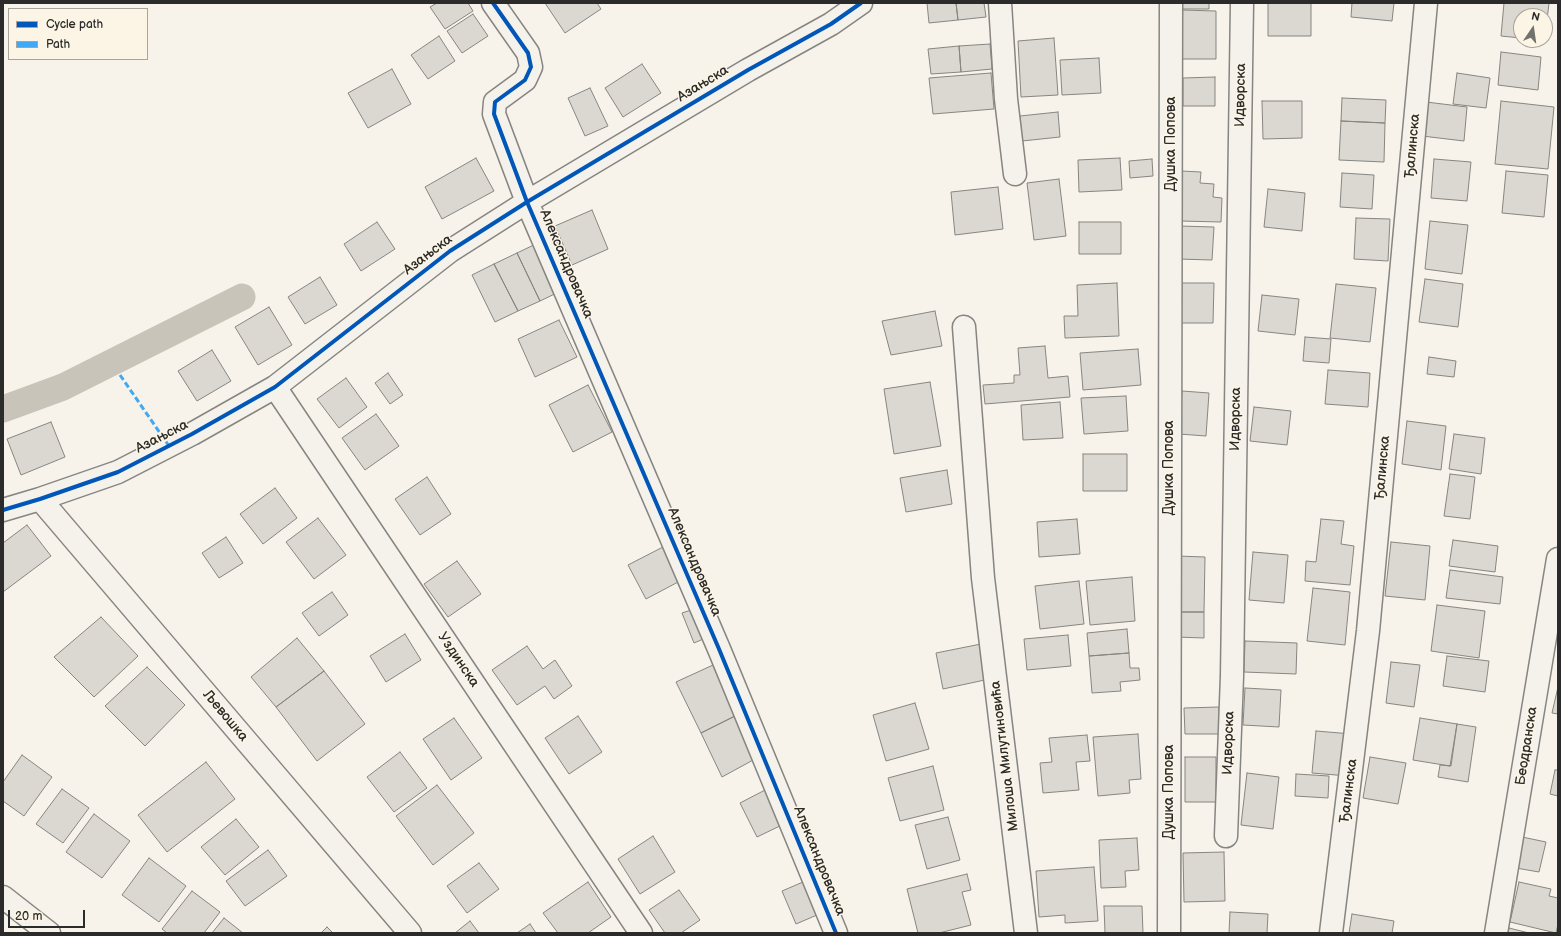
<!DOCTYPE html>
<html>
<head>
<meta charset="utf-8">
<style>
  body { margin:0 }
  #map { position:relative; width:1561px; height:936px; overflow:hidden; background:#f7f3ea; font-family:"Balsamiq Sans",sans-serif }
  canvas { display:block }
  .frame { position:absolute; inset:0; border:4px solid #2b2b2b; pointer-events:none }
  .legend { position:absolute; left:8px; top:8px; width:140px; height:52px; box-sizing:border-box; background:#fcf5e5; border:1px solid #a8a49b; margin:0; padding:5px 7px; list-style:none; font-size:12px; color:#2b2b2b }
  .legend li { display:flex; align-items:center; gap:8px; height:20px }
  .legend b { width:20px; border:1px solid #a8a49b }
  .north { position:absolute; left:1513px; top:8px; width:40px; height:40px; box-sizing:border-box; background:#fcf5e5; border:1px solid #a8a49b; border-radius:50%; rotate:13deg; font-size:11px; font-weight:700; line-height:16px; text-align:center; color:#2b2b2b }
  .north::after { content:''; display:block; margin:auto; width:14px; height:18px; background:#72716e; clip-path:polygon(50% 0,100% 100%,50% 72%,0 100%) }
  .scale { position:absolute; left:8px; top:910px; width:77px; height:18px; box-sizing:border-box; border:2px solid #2b2b2b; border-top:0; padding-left:5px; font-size:12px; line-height:14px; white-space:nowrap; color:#2b2b2b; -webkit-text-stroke:3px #fcf5e5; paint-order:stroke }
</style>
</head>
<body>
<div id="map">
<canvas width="1561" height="936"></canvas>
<div class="frame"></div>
<ul class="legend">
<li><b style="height:5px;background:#0057b8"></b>Cycle path</li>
<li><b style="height:5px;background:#3fa9f5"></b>Path</li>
</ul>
<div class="north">N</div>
<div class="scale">20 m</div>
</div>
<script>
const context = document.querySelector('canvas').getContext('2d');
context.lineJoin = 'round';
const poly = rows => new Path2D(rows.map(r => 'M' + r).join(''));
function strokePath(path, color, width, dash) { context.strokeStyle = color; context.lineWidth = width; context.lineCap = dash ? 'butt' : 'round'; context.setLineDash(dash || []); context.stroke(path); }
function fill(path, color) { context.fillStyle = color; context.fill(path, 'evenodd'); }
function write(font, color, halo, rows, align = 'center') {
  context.font = font + ' "Balsamiq Sans",sans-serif'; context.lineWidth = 3; context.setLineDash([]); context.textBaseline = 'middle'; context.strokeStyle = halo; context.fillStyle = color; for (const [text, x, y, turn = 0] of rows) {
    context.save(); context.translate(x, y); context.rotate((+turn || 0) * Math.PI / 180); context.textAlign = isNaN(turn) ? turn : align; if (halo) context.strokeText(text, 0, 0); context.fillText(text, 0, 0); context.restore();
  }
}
strokePath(poly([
  [3,409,63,387,242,297]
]), '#c8c4ba', 27);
const building = poly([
  [437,3,468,3,473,11,445,29,430,7,437,3],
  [545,3,597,3,601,9,565,33,545,3],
  [927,3,956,3,958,20,929,23,927,3],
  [956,3,984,3,986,17,958,20,956,3],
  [1182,3,1209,3,1209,9,1182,9,1182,3],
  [1268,3,1311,3,1311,36,1268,36,1268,3],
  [1352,3,1394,3,1392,21,1351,17,1352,3],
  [1504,3,1549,3,1545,38,1545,16,1521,16,1521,38,1501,36,1504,3],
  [1182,10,1216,11,1216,59,1182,59,1182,10],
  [473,14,488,36,462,53,447,31,473,14],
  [439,36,455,61,428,79,411,55,439,36],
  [1054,38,1058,95,1021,97,1018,41,1054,38],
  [990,44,992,69,961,72,959,46,990,44],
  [959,46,961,72,931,74,928,49,959,46],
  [1501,52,1541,57,1538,90,1498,85,1501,52],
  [1099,58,1101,93,1062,95,1060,60,1099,58],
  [642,64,661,93,623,117,605,88,642,64],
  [392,69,411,104,368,128,348,93,392,69],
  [991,73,994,109,933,114,929,78,991,73],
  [1457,73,1490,78,1486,108,1453,104,1457,73],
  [1215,77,1215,106,1183,106,1183,78,1215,77],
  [590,88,608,126,585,136,568,98,590,88],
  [1342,98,1386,100,1385,123,1341,121,1342,98],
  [1262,101,1302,101,1302,138,1263,139,1262,101],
  [1501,101,1554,107,1548,169,1495,164,1501,101],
  [1426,102,1467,107,1464,141,1422,136,1426,102],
  [1058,112,1060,137,1022,141,1020,116,1058,112],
  [1341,121,1385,123,1384,162,1339,160,1341,121],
  [476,158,494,191,442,219,425,187,476,158],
  [1120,158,1122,190,1079,192,1078,160,1120,158],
  [1152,159,1153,176,1130,178,1129,161,1152,159],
  [1434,159,1471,162,1467,201,1431,198,1434,159],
  [1181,171,1201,172,1200,183,1214,184,1213,197,1222,198,1221,222,1180,221,1181,171],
  [1506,171,1548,175,1544,217,1502,213,1506,171],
  [1342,173,1374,175,1372,209,1340,207,1342,173],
  [1059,179,1066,236,1034,240,1027,183,1059,179],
  [998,187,1003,229,955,235,951,192,998,187],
  [1268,189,1305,193,1302,231,1264,227,1268,189],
  [592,210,608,249,572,265,555,226,592,210],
  [1356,218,1390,219,1388,261,1354,259,1356,218],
  [1430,221,1468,225,1462,274,1425,269,1430,221],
  [377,222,395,249,361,271,344,244,377,222],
  [1079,222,1121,222,1121,254,1079,254,1079,222],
  [1179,226,1214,227,1212,260,1178,259,1179,226],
  [540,242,563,290,540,301,517,253,540,242],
  [517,253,540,301,518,311,494,264,517,253],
  [494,264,518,311,495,322,472,275,494,264],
  [320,277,337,305,305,324,288,297,320,277],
  [1425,279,1463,284,1458,327,1419,322,1425,279],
  [1117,283,1119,336,1065,338,1064,316,1078,316,1077,285,1117,283],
  [1180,283,1214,283,1213,323,1180,323,1180,283],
  [1336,284,1376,288,1370,342,1330,338,1336,284],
  [1262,295,1299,299,1295,335,1258,331,1262,295],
  [269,307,292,345,258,365,235,327,269,307],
  [935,311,942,346,891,355,882,321,935,311],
  [559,320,577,357,535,377,518,339,559,320],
  [1305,337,1331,339,1329,363,1303,361,1305,337],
  [1045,346,1048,378,1068,376,1070,397,985,404,983,385,1014,383,1014,375,1020,375,1018,348,1045,346],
  [1138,349,1141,385,1083,390,1080,353,1138,349],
  [212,350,231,381,197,401,178,371,212,350],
  [1429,357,1456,361,1454,377,1427,374,1429,357],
  [1328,370,1370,373,1368,407,1325,404,1328,370],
  [388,373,403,395,390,404,375,383,388,373],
  [346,378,367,407,339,428,317,399,346,378],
  [930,382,941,446,894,454,884,389,930,382],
  [588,385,612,432,573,452,549,405,588,385],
  [1182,391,1209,393,1206,436,1179,434,1182,391],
  [1126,396,1128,431,1084,434,1081,398,1126,396],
  [1060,402,1063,438,1023,440,1021,405,1060,402],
  [1254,407,1291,411,1287,445,1250,441,1254,407],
  [376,414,399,446,365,470,342,438,376,414],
  [1407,421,1446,426,1441,470,1402,464,1407,421],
  [51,422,65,457,21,475,7,439,51,422],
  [1454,434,1485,438,1481,474,1449,469,1454,434],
  [1083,454,1127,454,1127,491,1083,491,1083,454],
  [947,470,952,504,906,512,900,478,947,470],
  [1450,474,1475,477,1470,519,1444,516,1450,474],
  [427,477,451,514,420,535,395,499,427,477],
  [275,488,297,518,263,544,240,514,275,488],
  [318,518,346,555,314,579,286,542,318,518],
  [1077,519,1080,554,1039,557,1037,522,1077,519],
  [1321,519,1344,521,1341,544,1354,546,1350,585,1305,581,1306,561,1316,562,1321,519],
  [27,525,51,556,3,592,3,543,27,525],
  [226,537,243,563,219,578,202,553,226,537],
  [1453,540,1498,546,1495,572,1449,566,1453,540],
  [1391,542,1430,546,1425,600,1385,596,1391,542],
  [663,547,680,581,646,599,628,565,663,547],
  [1253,552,1288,555,1284,603,1249,600,1253,552],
  [1177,556,1205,557,1204,612,1176,612,1177,556],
  [457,561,481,594,448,617,424,584,457,561],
  [1450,570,1503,577,1500,604,1446,598,1450,570],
  [1132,577,1135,621,1090,625,1086,581,1132,577],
  [1079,581,1084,624,1040,629,1035,586,1079,581],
  [1313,588,1350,592,1345,645,1307,641,1313,588],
  [332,592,348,615,319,636,302,613,332,592],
  [1437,605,1485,611,1479,658,1431,651,1437,605],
  [697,608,708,637,694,643,682,613,697,608],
  [1176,612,1204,612,1204,638,1176,637,1176,612],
  [101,617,138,656,94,697,54,657,101,617],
  [1127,629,1129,653,1089,656,1087,633,1127,629],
  [405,634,421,660,386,682,370,656,405,634],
  [1068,635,1071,666,1027,670,1024,639,1068,635],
  [297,638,324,671,276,707,251,677,297,638],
  [1245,641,1297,643,1296,674,1244,672,1245,641],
  [986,643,994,678,943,689,936,653,986,643],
  [527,646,543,669,555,660,572,686,554,699,545,686,517,705,492,670,527,646],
  [1129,653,1130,668,1139,668,1140,680,1120,682,1121,691,1092,693,1089,656,1129,653],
  [1447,656,1489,661,1485,692,1443,686,1447,656],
  [1391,662,1420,665,1414,707,1386,703,1391,662],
  [713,665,735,716,701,733,676,682,713,665],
  [147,667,185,705,145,746,105,706,147,667],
  [324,671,365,724,317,761,276,707,324,671],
  [1558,687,1558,714,1552,713,1558,687],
  [1245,688,1281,690,1279,727,1243,725,1245,688],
  [915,703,929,749,886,761,873,715,915,703],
  [1219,707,1220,734,1185,734,1184,708,1219,707],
  [578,716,602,752,569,774,545,738,578,716],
  [735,716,755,759,722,777,701,733,735,716],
  [454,718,482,758,451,780,423,739,454,718],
  [1420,718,1457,724,1450,766,1413,760,1420,718],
  [1457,724,1476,727,1468,782,1438,777,1440,765,1451,766,1457,724],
  [1316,731,1352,734,1348,776,1312,773,1316,731],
  [1138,734,1141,779,1129,780,1130,793,1098,796,1093,737,1138,734],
  [1087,735,1090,761,1076,762,1079,790,1043,793,1040,763,1052,762,1049,738,1087,735],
  [400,752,427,788,394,812,367,777,400,752],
  [22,755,52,777,24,816,3,801,3,782,22,755],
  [1185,757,1216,757,1216,802,1185,802,1185,757],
  [1370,757,1406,763,1398,804,1363,798,1370,757],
  [206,762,235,799,167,852,138,815,206,762],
  [933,766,944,810,900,821,888,778,933,766],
  [1555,770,1558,770,1558,796,1550,794,1555,770],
  [1247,773,1279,777,1273,829,1241,825,1247,773],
  [1296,774,1329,776,1328,798,1295,796,1296,774],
  [437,785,474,833,433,865,396,816,437,785],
  [62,789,89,808,63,843,36,824,62,789],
  [767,789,784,824,757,837,740,803,767,789],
  [94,814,130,841,102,878,66,852,94,814],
  [948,817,960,860,927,869,915,825,948,817],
  [236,819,259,847,225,875,201,847,236,819],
  [653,836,675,872,640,894,618,859,653,836],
  [1522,837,1546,842,1539,872,1516,868,1522,837],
  [1137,838,1139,870,1125,871,1126,887,1101,888,1099,840,1137,838],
  [268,850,287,876,245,906,226,881,268,850],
  [1224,852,1225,901,1184,902,1183,853,1224,852],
  [149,858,186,886,159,922,122,895,149,858],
  [479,863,499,889,467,913,447,886,479,863],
  [1094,867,1098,921,1065,923,1065,915,1039,917,1036,871,1094,867],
  [967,874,971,890,962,892,971,925,939,933,918,933,907,889,967,874],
  [810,879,824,912,796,924,782,891,810,879],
  [588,882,611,917,588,933,558,933,543,913,588,882],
  [1519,882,1551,889,1549,896,1558,898,1558,924,1556,933,1510,922,1519,882],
  [679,890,700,920,681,933,665,933,649,910,679,890],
  [192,891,220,912,204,933,167,933,162,929,192,891],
  [1104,906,1142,906,1143,933,1105,933,1104,906],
  [1230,912,1268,914,1267,933,1229,933,1230,912],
  [1352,914,1394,921,1392,933,1349,933,1352,914],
  [224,918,243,933,212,933,224,918],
  [470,921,479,933,455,933,470,921],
  [530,924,536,933,517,933,530,924],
  [327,927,333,933,321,933,327,927],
  [1509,928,1529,933,1508,933,1509,928]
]);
fill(building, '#dad8d1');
strokePath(building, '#878581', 1);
const street = poly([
  [493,3,528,53,531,67,525,80,495,102,494,114,527,202,719,649,836,933],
  [1000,3,1006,99,1015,174],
  [964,327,983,578,1026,933],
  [275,387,641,933],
  [40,499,410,933],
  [3,510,40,499,118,472,192,434,275,387,450,251,527,202,748,70,831,24,861,3],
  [1226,836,1232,676,1242,3],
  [3,897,49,933],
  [1169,933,1171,3],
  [1331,933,1368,631,1426,3],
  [1496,933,1558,559]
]);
strokePath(street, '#878581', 25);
strokePath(street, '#f5f2ec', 22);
strokePath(poly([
  [120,375,169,446]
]), '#3fa9f5', 3, [6, 3]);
strokePath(poly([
  [493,3,528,53,531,67,525,80,495,102,494,114,527,202,719,649,836,933],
  [3,510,40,499,118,472,192,434,275,387,450,251,527,202,748,70,831,24,861,3]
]), '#0057b8', 4);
write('14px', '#2b2b2b', '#fcf5e5', [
  ["Азањска",703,84,-31],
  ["Идворска",1241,95,-89],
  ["Душка Попова",1171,144,-90],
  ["Ђалинска",1413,146,-85],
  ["Азањска",428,255,-37],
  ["Александровачка",566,264,67],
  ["Идворска",1236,419,-89],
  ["Азањска",162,437,-27],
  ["Душка Попова",1169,468,-90],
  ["Ђалинска",1383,468,-85],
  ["Александровачка",694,562,67],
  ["Уздинска",458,660,56],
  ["Љевошка",225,716,50],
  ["Идворска",1229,743,-88],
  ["Беодранска",1527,746,-81],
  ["Милоша Милутиновића",1005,756,-97],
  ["Ђалинска",1349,791,-83],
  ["Душка Попова",1169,792,-90],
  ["Александровачка",819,861,68]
]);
</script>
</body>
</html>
